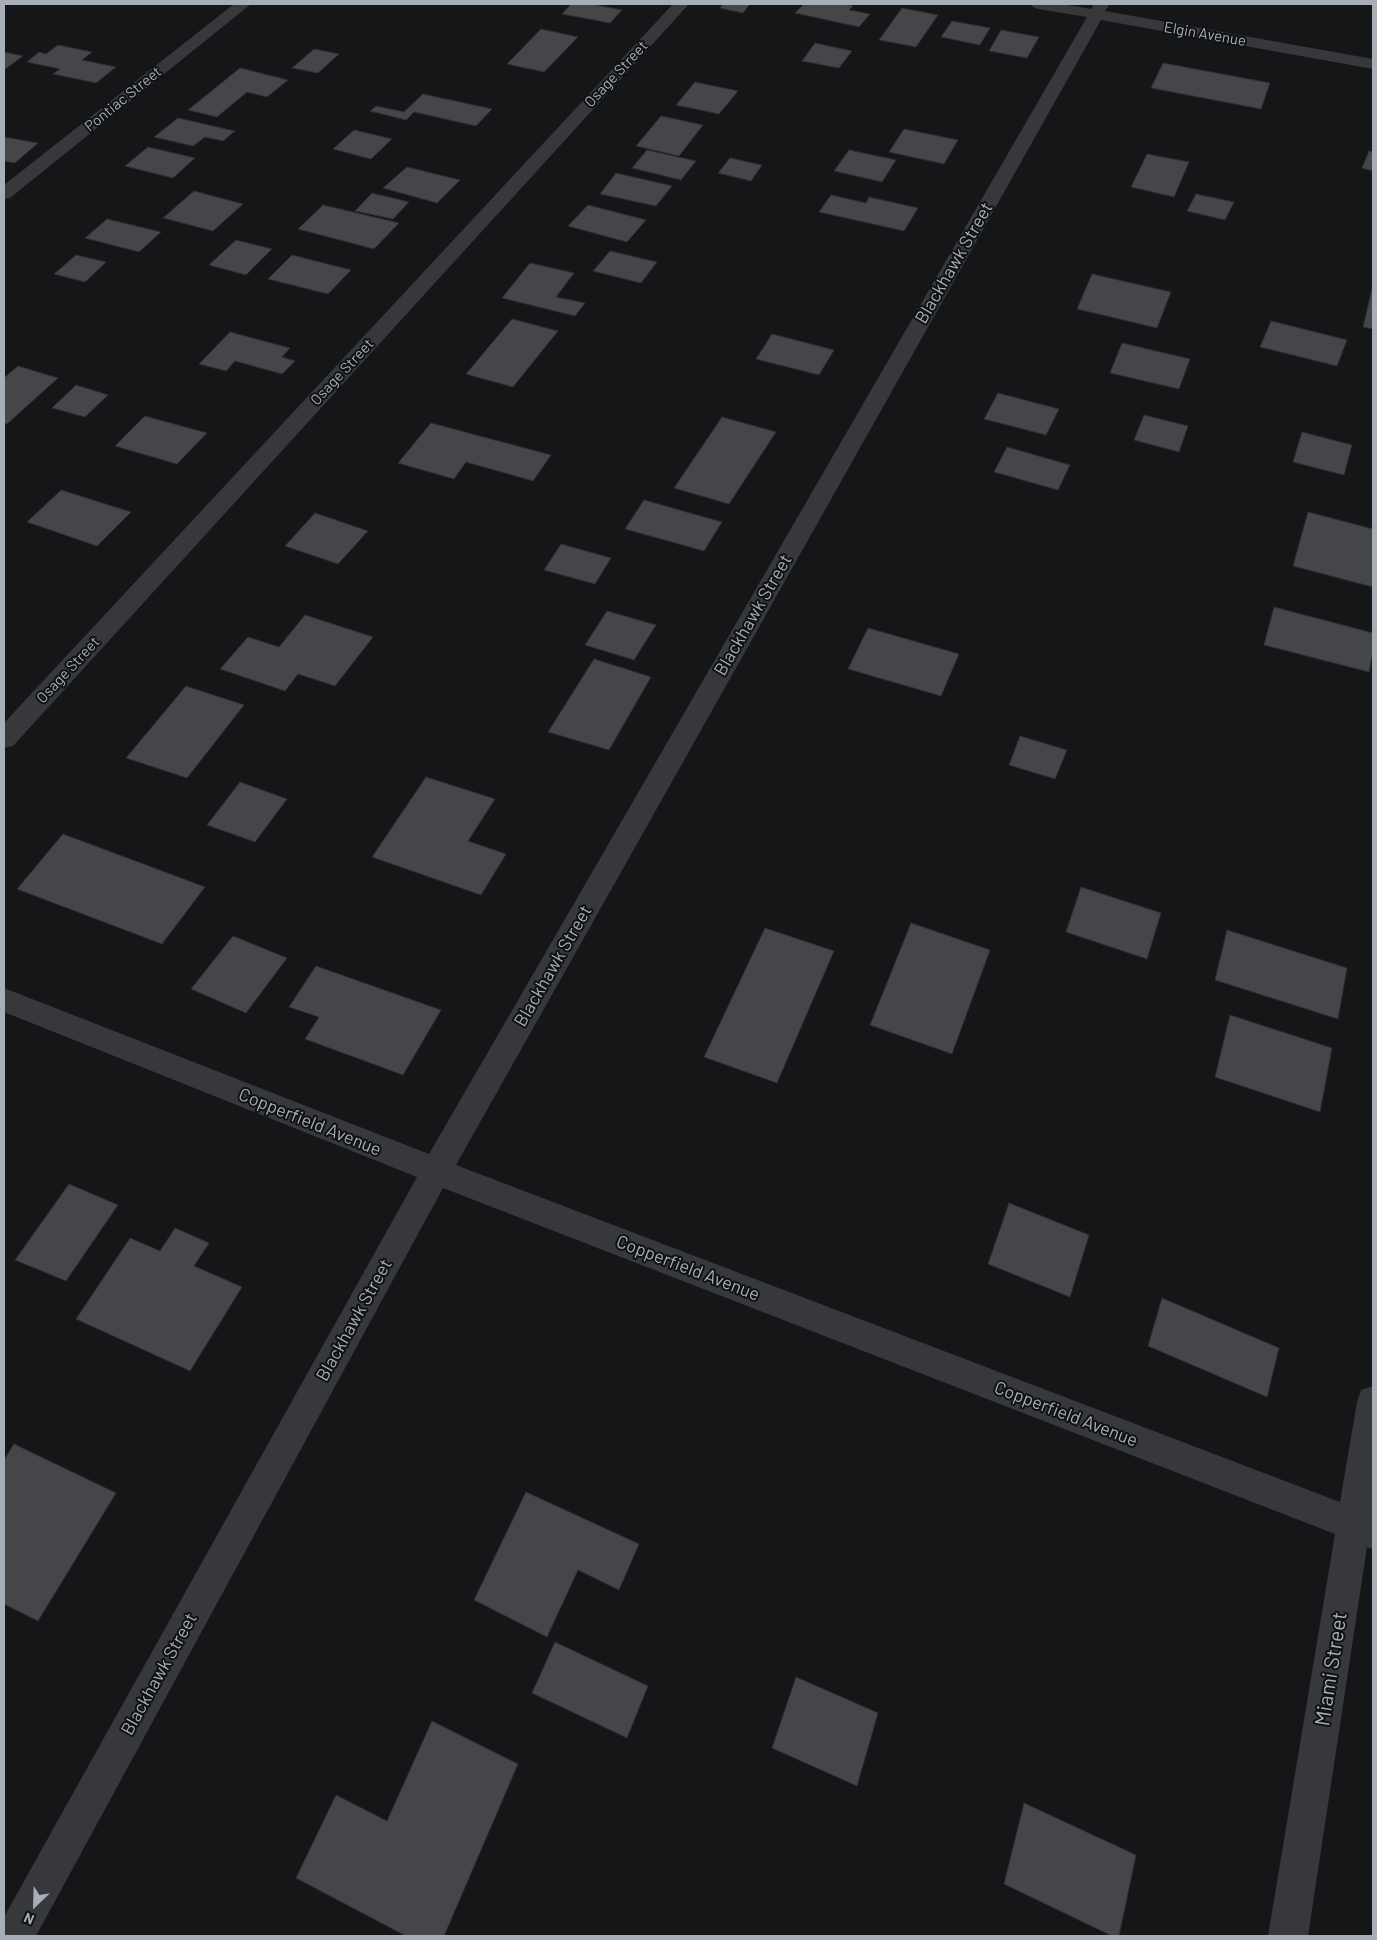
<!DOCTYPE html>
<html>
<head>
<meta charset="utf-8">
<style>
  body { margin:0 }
  #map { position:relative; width:1377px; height:1940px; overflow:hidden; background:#151617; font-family:Barlow,sans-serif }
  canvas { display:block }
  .frame { position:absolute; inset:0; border:5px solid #a8aeb6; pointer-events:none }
  .north { position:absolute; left:10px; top:1880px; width:50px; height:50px; -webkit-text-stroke:4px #101112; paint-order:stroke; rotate:204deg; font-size:14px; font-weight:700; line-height:20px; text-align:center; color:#a8aeb6 }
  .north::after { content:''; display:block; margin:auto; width:18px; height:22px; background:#a8aeb6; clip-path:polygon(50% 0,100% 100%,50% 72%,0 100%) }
</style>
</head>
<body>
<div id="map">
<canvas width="1377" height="1940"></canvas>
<div class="frame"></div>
<div class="north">N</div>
</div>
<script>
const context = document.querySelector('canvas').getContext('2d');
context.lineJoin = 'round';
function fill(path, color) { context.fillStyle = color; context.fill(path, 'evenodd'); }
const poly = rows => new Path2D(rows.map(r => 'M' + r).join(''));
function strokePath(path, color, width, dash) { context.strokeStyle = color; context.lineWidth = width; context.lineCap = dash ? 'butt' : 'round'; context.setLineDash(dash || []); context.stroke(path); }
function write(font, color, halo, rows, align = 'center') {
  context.font = font + ' Barlow,sans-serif'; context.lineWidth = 4; context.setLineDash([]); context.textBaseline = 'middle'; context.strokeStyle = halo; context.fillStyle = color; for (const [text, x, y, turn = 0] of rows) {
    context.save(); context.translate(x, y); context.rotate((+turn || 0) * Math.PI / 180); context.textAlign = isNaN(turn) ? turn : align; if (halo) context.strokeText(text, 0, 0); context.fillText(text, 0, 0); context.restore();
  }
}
const building = poly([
  [571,4,591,4,622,10,610,23,562,14,571,4],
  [723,4,750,4,743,13,720,8,723,4],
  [804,4,845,4,853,6,849,10,870,14,859,27,795,13,804,4],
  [902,8,938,15,916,47,879,40,902,8],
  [952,21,990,28,980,45,941,37,952,21],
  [541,29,578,37,544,72,507,64,541,29],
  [1001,30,1039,37,1027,58,989,51,1001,30],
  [815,43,852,51,839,68,802,61,815,43],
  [58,45,92,52,82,60,116,67,96,83,53,74,60,69,27,62,39,52,46,54,58,45],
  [314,49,339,54,318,73,292,68,314,49],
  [4,52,23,56,4,70,4,52],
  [1163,63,1270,83,1261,109,1151,88,1163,63],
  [240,68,288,80,267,97,247,92,217,117,188,110,240,68],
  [695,82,738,91,719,114,676,105,695,82],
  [423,94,492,109,476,126,414,112,406,120,370,111,376,106,404,112,423,94],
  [661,116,703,125,679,156,636,146,661,116],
  [178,118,235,131,223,141,205,137,193,146,154,137,178,118],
  [904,129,958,140,944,164,889,152,904,129],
  [354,130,392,139,371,159,333,149,354,130],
  [4,137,38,143,15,163,4,161,4,137],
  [148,147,195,158,173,178,125,166,148,147],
  [647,150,696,161,681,180,632,168,647,150],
  [849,150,896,160,882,182,834,171,849,150],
  [1369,151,1373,152,1373,171,1362,168,1369,151],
  [1147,154,1189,162,1174,197,1131,187,1147,154],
  [730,158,762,165,751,181,718,173,730,158],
  [407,167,460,180,437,203,383,188,407,167],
  [616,173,672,186,656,206,600,194,616,173],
  [194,191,243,204,213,231,163,218,194,191],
  [372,193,409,202,393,219,355,211,372,193],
  [1196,194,1234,202,1225,220,1187,211,1196,194],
  [831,195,866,203,869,197,918,208,904,231,819,212,831,195],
  [323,205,399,223,374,249,298,229,323,205],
  [588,205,646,220,627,242,568,226,588,205],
  [107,219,161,232,139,252,85,238,107,219],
  [236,240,272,249,246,275,209,265,236,240],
  [610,251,657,262,641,283,593,271,610,251],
  [76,255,106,262,85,282,54,274,76,255],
  [292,255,351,270,328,294,268,279,292,255],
  [530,263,574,273,556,297,585,303,575,316,502,298,530,263],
  [1092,274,1171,292,1157,328,1077,309,1092,274],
  [1373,285,1373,329,1363,327,1373,285],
  [512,319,558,331,513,387,466,374,512,319],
  [1271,321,1347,340,1337,366,1260,347,1271,321],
  [230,332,290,348,282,357,295,361,282,374,235,361,226,371,199,364,230,332],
  [772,334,834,350,819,375,756,359,772,334],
  [1122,343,1190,359,1179,389,1110,373,1122,343],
  [18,366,58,378,7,424,4,423,4,378,18,366],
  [76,385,108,395,85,417,52,408,76,385],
  [998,393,1059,409,1046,435,984,419,998,393],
  [1144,415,1188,426,1179,452,1134,440,1144,415],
  [145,416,207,433,177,464,115,446,145,416],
  [722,417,776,432,729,504,674,488,722,417],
  [431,423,551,455,533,481,466,462,454,479,398,463,431,423],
  [1302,432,1352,445,1344,475,1293,462,1302,432],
  [1007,447,1070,465,1058,490,994,472,1007,447],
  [61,490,131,512,97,546,27,522,61,490],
  [644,500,722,522,704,551,625,529,644,500],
  [1308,512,1373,529,1373,587,1293,566,1308,512],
  [315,513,368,531,338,564,285,546,315,513],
  [561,544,611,558,595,584,544,570,561,544],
  [1274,607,1373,633,1373,650,1369,672,1264,645,1274,607],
  [607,611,656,625,634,660,585,645,607,611],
  [305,615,373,637,335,686,298,674,285,691,220,669,248,637,279,647,305,615],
  [868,628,959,654,941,696,848,669,868,628],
  [594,659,651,677,609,750,548,732,594,659],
  [186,686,244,705,187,778,126,758,186,686],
  [1020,736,1067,750,1055,779,1009,765,1020,736],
  [426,777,495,799,468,841,506,854,481,895,372,857,426,777],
  [240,782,287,799,255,842,207,825,240,782],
  [63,834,205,887,162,944,17,889,63,834],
  [1081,887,1161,913,1147,959,1066,932,1081,887],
  [911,923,990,950,952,1054,870,1025,911,923],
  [765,928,834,951,777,1083,704,1057,765,928],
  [1227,930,1347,968,1338,1019,1215,980,1227,930],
  [233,936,287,958,246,1013,191,989,233,936],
  [316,966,441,1010,403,1075,305,1039,319,1017,289,1007,316,966],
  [1230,1015,1332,1048,1320,1112,1215,1077,1230,1015],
  [69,1184,118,1205,66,1281,15,1260,69,1184],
  [1009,1203,1089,1235,1070,1297,988,1264,1009,1203],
  [175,1228,209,1243,194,1266,242,1287,190,1371,76,1319,130,1238,160,1251,175,1228],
  [1162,1298,1279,1348,1267,1397,1148,1346,1162,1298],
  [14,1444,116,1493,38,1621,4,1604,4,1460,14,1444],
  [526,1492,639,1544,619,1590,578,1570,547,1637,474,1600,526,1492],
  [555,1642,648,1686,627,1738,532,1693,555,1642],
  [796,1677,878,1713,857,1786,772,1748,796,1677],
  [432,1721,518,1764,444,1936,406,1936,296,1878,336,1795,387,1821,432,1721],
  [1024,1803,1136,1855,1119,1936,1112,1936,1004,1884,1024,1803]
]);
fill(building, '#44464a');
strokePath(building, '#2f3033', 1);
fill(poly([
  [234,4,251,4,10,198,4,199,4,185,234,4],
  [673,4,689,4,13,746,4,748,4,723,673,4],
  [1030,4,1062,4,1091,9,1094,4,1110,4,1105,11,1373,59,1373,69,1101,20,456,1165,1340,1502,1357,1402,1361,1390,1373,1386,1373,1549,1367,1547,1308,1936,1268,1936,1335,1534,443,1188,36,1936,4,1936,4,1917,417,1177,4,1012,4,988,429,1154,1087,17,1038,9,1033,7,1030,4]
]), '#37383c');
write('15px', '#a8aeb6', '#101112', [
  ["Elgin Avenue",1205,34,10],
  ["Osage Street",616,74,-47],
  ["Pontiac Street",123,99,-39],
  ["Osage Street",342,372,-47],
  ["Osage Street",68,670,-47]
]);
write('18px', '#a8aeb6', '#101112', [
  ["Blackhawk Street",954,263,-60],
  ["Blackhawk Street",753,615,-60],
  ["Blackhawk Street",553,966,-60],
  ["Copperfield Avenue",310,1122,22],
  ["Copperfield Avenue",688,1268,21],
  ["Blackhawk Street",354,1320,-61],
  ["Copperfield Avenue",1066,1414,21],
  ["Blackhawk Street",159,1674,-61]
]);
write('21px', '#a8aeb6', '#101112', [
  ["Miami Street",1331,1669,-81]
]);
</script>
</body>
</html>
